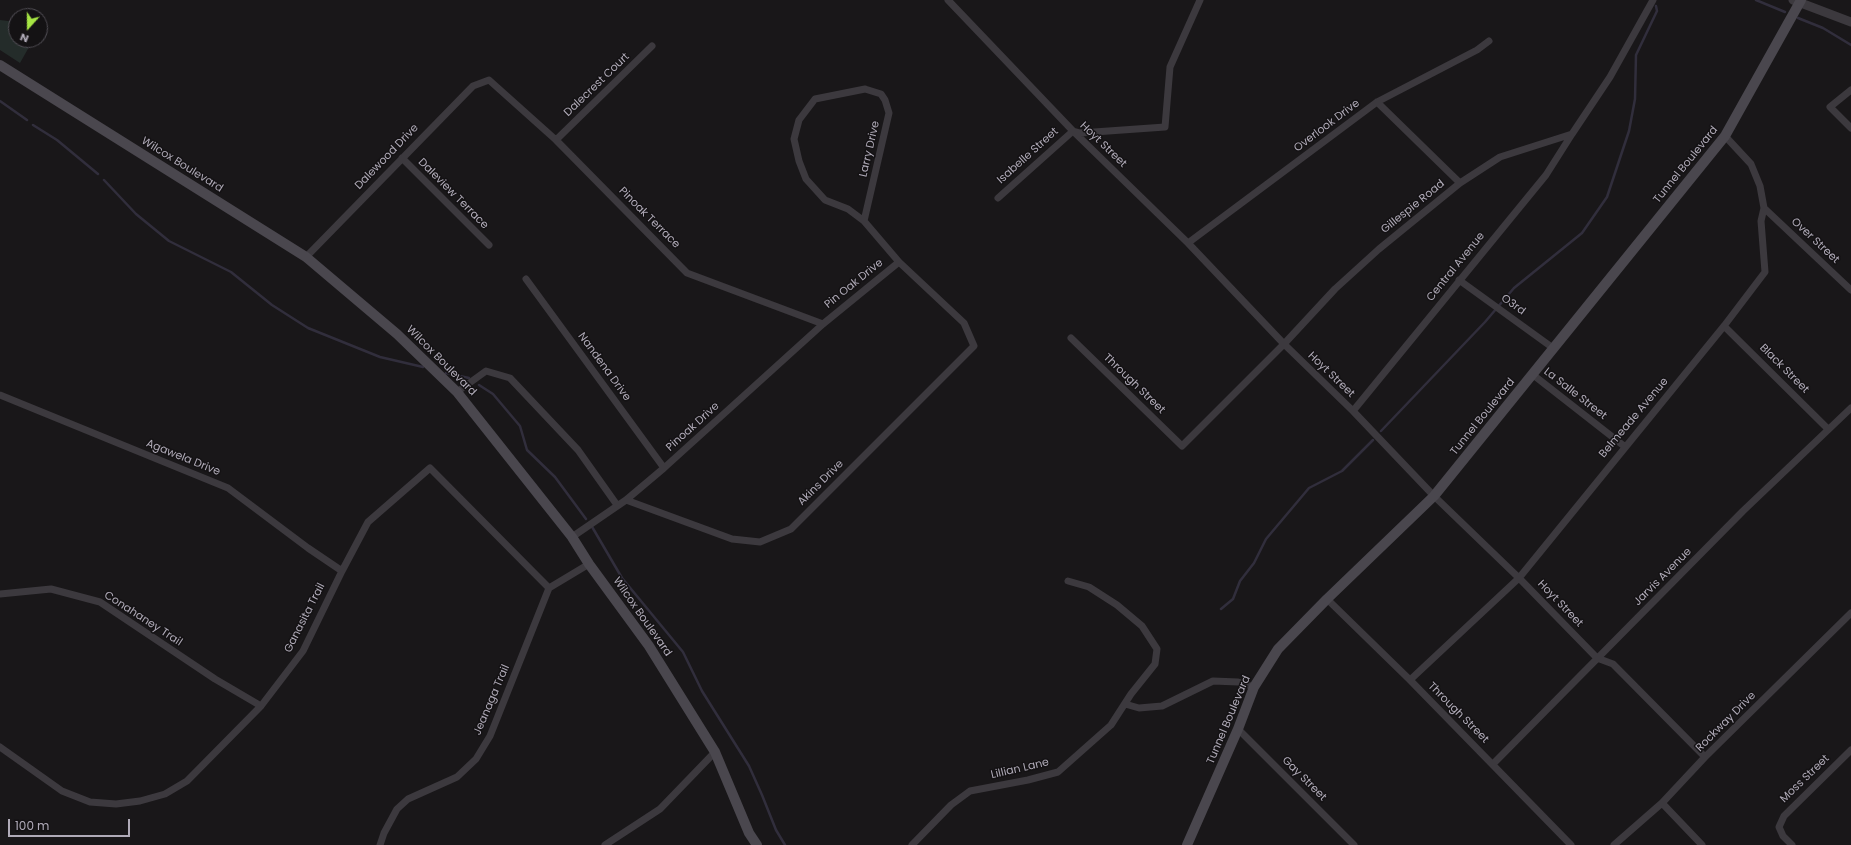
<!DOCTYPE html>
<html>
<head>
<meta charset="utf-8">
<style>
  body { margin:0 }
  #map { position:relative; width:1851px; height:845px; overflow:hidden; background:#191719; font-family:Poppins,sans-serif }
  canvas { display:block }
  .north { position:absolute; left:8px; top:8px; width:40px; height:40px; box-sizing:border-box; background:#141214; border:1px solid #524f56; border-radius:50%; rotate:201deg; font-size:11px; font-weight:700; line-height:16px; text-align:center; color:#b0abb8 }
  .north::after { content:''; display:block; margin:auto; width:14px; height:18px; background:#a6e544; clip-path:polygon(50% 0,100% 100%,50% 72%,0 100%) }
  .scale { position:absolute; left:8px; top:819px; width:122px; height:18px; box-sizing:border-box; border:2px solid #b0abb8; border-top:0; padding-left:5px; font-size:12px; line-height:14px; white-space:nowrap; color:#b0abb8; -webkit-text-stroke:3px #141214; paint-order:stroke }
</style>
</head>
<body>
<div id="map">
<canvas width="1851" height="845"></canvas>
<div class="north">N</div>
<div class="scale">100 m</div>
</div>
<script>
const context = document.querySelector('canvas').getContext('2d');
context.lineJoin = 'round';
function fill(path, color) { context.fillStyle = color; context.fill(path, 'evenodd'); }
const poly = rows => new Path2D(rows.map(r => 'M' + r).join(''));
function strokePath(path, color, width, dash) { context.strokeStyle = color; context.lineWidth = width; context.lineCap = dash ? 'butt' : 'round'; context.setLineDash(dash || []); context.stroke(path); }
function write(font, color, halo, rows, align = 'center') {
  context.font = font + ' Poppins,sans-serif'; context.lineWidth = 3; context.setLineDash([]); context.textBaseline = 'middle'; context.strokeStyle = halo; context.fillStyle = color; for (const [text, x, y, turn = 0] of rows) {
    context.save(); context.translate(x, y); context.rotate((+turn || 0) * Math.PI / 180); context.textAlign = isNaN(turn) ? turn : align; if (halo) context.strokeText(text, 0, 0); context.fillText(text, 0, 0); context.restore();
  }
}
fill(poly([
  [0,20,16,22,16,40,33,40,20,63,0,50]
]), '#242c2a');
strokePath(poly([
  [1756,0,1785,12],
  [1798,18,1823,28,1851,45],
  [0,101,27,120],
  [33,125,57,140,98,174],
  [104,180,136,214,169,241,231,272,272,305,308,328,380,357,423,367],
  [446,373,469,378],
  [479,385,493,394,509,413,520,426,527,450,555,477,586,519],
  [1381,431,1485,322,1514,288,1582,233,1607,197,1629,131,1635,99,1636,55,1657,11,1656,6],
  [591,525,622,578,683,652,702,691,749,766,762,795,776,830,785,845],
  [1221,609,1233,599,1240,581,1254,563,1266,539,1309,488,1342,471,1373,440]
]), '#312e3c', 2.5);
strokePath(poly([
  [948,0,1073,131,1188,243,1284,344,1353,411,1434,496,1519,578,1597,658,1613,664,1705,757],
  [865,89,881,94,885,100,889,113,864,221,848,209,825,200,806,179,799,161,794,139,799,120,815,99,865,89],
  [1851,90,1830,107,1851,128],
  [1377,102,1460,183],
  [556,140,652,46],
  [402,158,489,245],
  [998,198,1073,131,1080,133,1165,127,1170,67,1200,0],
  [1764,208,1851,290],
  [1188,243,1377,102,1477,50,1489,41],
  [306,257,473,86,489,80,556,140,687,273,823,324],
  [526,279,664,468],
  [1459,280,1553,348],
  [1724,326,1828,429],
  [1071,338,1182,446,1284,344,1335,289,1379,249,1460,183,1500,157,1572,134,1610,77,1653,0],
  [1532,374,1624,446],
  [457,392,486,371,510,378,578,450,617,505],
  [0,395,228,488,308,548,342,571],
  [1353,411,1546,175,1572,134],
  [626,500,732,539,760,542,791,529,974,346,964,323,899,262,864,221],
  [572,537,626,500,664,468,823,324,899,262],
  [0,594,51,589,100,602,215,679,261,706],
  [1327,599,1410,680,1571,845],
  [1410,680,1519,578,1724,326,1765,272,1761,221,1764,208,1760,186,1751,164,1725,136],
  [1125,704,1139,708,1162,706,1213,681,1238,682,1254,687],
  [1238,729,1354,845],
  [0,747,62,791,90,802,116,804,140,801,165,794,187,781,261,706,303,651,342,571,368,522,430,468,549,588],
  [1493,764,1743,511,1851,408],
  [1662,803,1702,845],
  [380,845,384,833,397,809,408,799,457,777,476,759,490,736,549,588,589,564],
  [605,845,660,809,715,752],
  [912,845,951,805,970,791,1028,780,1058,772,1111,725,1131,694,1155,664,1157,649,1142,626,1117,605,1089,587,1068,581],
  [1614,845,1662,803,1705,757,1851,613],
  [1792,845,1783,836,1779,827,1784,816,1851,750]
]), '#3c393e', 7);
strokePath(poly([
  [1793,0,1851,22]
]), '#3c393e', 9);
strokePath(poly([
  [0,65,306,257,397,334,457,392,572,537,589,564,649,646,715,752,749,833,757,845],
  [1187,845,1238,729,1254,687,1278,649,1327,599,1434,496,1725,136,1801,0]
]), '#4a474e', 10);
write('11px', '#b0abb8', '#141214', [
  ["Dalecrest Court",597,85,-44],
  ["Overlook Drive",1327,126,-37],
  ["Hoyt Street",1103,145,44],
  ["Larry Drive",870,149,-77],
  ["Isabelle Street",1028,156,-42],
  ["Dalewood Drive",387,157,-46],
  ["Wilcox Boulevard",182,165,32],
  ["Tunnel Boulevard",1686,165,-51],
  ["Daleview Terrace",453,194,45],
  ["Gillespie Road",1413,207,-39],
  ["Pinoak Terrace",649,218,45],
  ["Over Street",1815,241,43],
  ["Central Avenue",1456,267,-51],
  ["Pin Oak Drive",854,284,-39],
  ["O3rd",1513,305,36],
  ["Wilcox Boulevard",441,361,45],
  ["Nandena Drive",604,367,54],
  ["Black Street",1784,369,45],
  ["Hoyt Street",1331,375,44],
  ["Through Street",1134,384,44],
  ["La Salle Street",1575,394,38],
  ["Tunnel Boulevard",1483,417,-51],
  ["Belmeade Avenue",1634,418,-50],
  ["Pinoak Drive",693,427,-42],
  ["Agawela Drive",183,458,22],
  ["Akins Drive",821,483,-45],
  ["Jarvis Avenue",1663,577,-45],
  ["Hoyt Street",1560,604,46],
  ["Wilcox Boulevard",642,617,55],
  ["Ganasita Trail",305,618,-63],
  ["Conahaney Trail",143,619,33],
  ["Jeanaga Trail",492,700,-67],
  ["Through Street",1458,713,45],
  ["Tunnel Boulevard",1229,720,-67],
  ["Rockway Drive",1726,722,-45],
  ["Lillian Lane",1020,769,-13],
  ["Gay Street",1304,779,45],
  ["Moss Street",1805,779,-44]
]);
</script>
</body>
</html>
